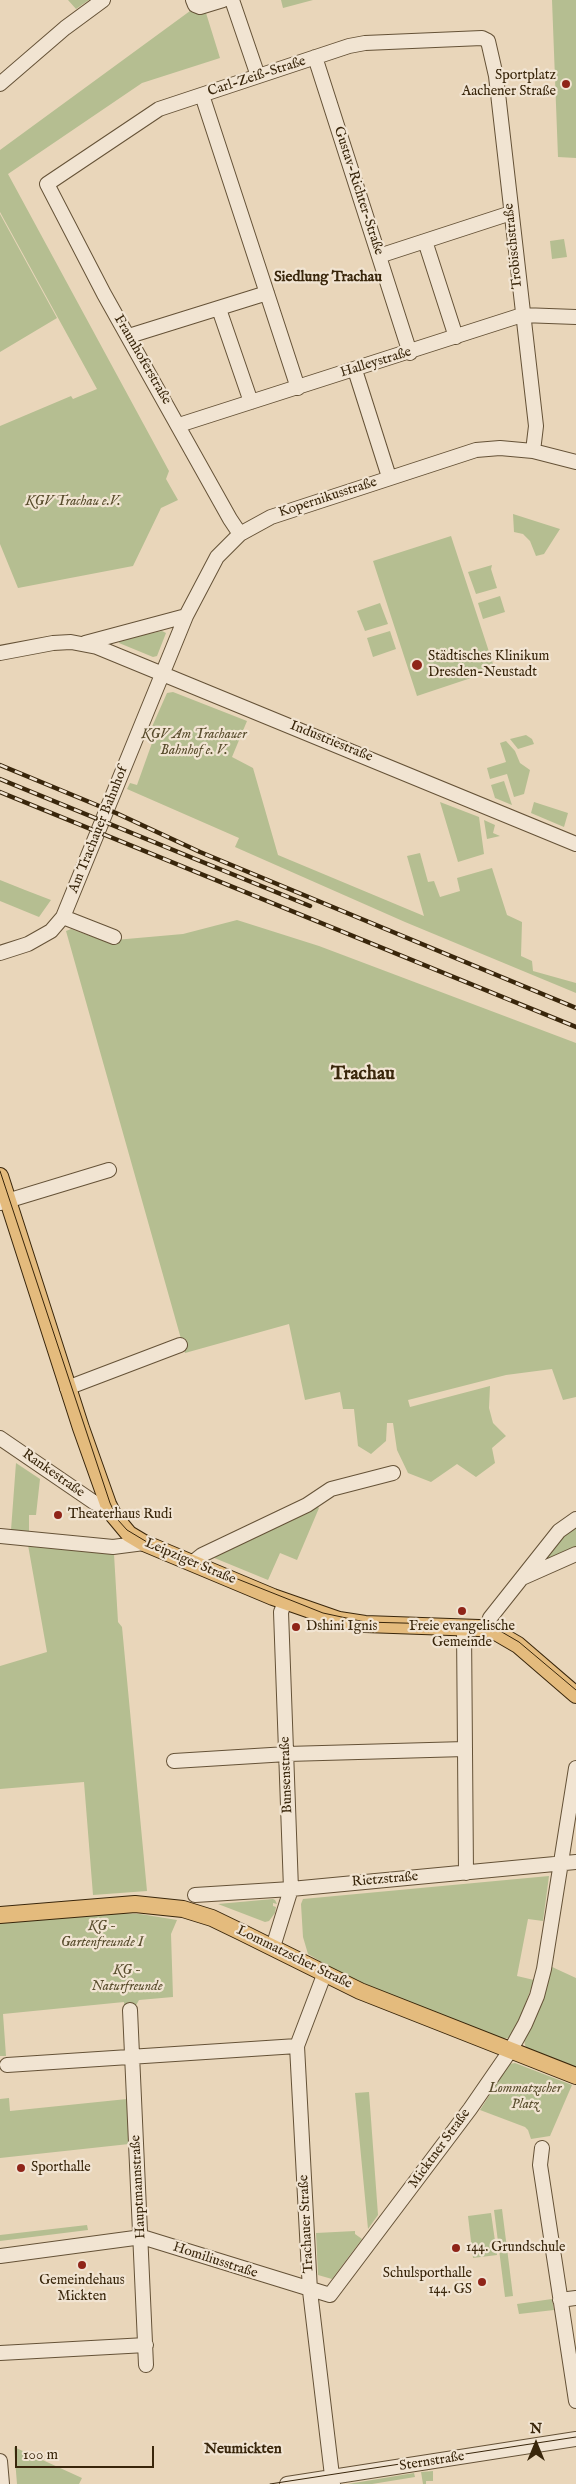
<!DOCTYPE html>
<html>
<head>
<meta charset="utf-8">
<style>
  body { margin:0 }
  #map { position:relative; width:576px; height:2484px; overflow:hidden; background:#e9d6ba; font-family:"IM FELL English",serif }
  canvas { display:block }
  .north { position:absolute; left:511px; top:2419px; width:50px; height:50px; -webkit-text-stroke:4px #f1e4d2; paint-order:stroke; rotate:0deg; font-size:14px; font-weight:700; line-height:20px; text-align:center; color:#39260b }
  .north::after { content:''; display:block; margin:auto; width:18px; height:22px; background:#39260b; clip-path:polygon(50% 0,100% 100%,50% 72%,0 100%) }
  .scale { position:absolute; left:15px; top:2446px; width:139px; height:22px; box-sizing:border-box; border:2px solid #39260b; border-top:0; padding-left:6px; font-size:15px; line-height:18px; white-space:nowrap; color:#39260b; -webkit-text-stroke:4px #f1e4d2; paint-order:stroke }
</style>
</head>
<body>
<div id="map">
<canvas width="576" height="2484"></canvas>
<div class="north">N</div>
<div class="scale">100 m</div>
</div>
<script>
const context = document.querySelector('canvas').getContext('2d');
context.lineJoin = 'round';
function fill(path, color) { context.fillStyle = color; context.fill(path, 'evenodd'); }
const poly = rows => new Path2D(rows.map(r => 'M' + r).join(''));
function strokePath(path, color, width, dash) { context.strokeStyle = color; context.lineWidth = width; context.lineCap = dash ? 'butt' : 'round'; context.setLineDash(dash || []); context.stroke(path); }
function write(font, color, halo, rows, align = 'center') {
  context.font = font + ' "IM FELL English",serif'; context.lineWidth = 4.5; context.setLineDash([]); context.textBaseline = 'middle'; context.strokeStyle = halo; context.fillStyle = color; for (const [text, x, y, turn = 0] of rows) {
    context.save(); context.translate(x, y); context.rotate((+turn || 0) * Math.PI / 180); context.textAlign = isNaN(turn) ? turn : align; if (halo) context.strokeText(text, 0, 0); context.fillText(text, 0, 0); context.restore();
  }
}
fill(poly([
  [68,0,89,0,76,9],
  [281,0,313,0,283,8],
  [552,0,576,0,576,158,558,157],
  [190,11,206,13,220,58,142,83,8,174,169,471,166,479,178,500,161,508,156,499,161,508,133,566,18,588,0,544,0,426,71,396,73,399,97,389,0,212,0,150],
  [0,214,57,318,0,352],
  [564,239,567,257,552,259,550,241],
  [513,514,560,529,544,554,536,556,530,541,523,534,514,532],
  [451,536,495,670,417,696,373,561],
  [492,565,491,569,497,588,476,594,468,572],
  [500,596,505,612,483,619,478,603],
  [380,603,388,624,365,631,357,611],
  [162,631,166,633,157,656,153,657,119,643,120,640],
  [390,631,396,649,373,657,367,638],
  [173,692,247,721,232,757,253,768,278,855,424,916,407,856,420,853,428,882,434,881,440,897,460,891,457,878,492,868,507,915,522,922,521,956,532,961,533,971,576,983,576,993,405,922,235,847,239,838,127,789,130,783,137,785,152,743,147,740,147,738,167,693],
  [526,735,532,739,534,744,518,749,510,739],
  [506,741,515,751,520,763,530,770,524,794,514,797,507,774,490,779,487,768,506,762,500,743],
  [504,781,512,805,495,798,491,785],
  [440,802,479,817,484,854,458,862],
  [534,802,568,813,564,827,531,813],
  [484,820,495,825,493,833,500,836,487,839],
  [0,880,25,890,51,900,39,917,0,901],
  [237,920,319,946,576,1043,576,1397,563,1400,552,1369,506,1375,408,1400,410,1407,490,1386,489,1408,493,1423,506,1436,492,1448,495,1463,476,1477,457,1464,431,1482,408,1473,397,1450,393,1423,387,1423,386,1441,371,1454,358,1446,354,1409,343,1409,340,1392,305,1400,289,1324,185,1353,66,931,71,929,110,943,115,940,183,934],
  [16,1463,40,1479,36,1515,29,1515,29,1531,11,1530],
  [317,1506,319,1508,297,1560,280,1553,268,1580,212,1557,215,1553,251,1540],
  [576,1525,576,1549,542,1567,538,1562,561,1534],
  [28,1545,114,1554,118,1622,122,1627,147,1891,93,1895,84,1782,0,1789,0,1666,47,1652],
  [549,1876,543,1921,528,1919,517,1976,534,1980,514,2035,508,2038,502,2039,345,1976,308,1954,303,1937,301,1904,303,1899],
  [273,1899,275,1900,277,1904,273,1903,273,1906,276,1907,275,1913,269,1921,265,1922,218,1904],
  [106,1912,140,1914,177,1920,171,1934,173,1997,139,2000,134,2009,125,2010,124,2002,3,2014,6,2056,0,2056,0,1923],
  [550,1966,576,1978,576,2067,527,2049,525,2045,524,2040],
  [515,2063,572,2085,550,2136,531,2139,528,2130,525,2127,480,2110,509,2064],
  [369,2092,378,2215,368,2229,355,2093],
  [9,2098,10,2111,127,2099,129,2144,0,2158,0,2099],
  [502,2209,513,2296,505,2297,494,2210],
  [491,2213,497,2255,473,2258,468,2216],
  [87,2225,88,2230,0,2241,0,2235],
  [355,2231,355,2234,362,2239,332,2279,318,2275,316,2233],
  [552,2299,554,2310,519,2314,517,2304],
  [14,2447,82,2478,79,2484,17,2484],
  [433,2471,433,2481,426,2481,426,2484,423,2484,421,2472],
  [414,2473,415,2477,372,2484,348,2484]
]), '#b5be91');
const minor = poly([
  [193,0,195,5,200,7,223,0],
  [232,0,258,76],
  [315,57,410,353],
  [0,84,65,28,103,0],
  [202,95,298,388],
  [425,241,456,337],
  [379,256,511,213],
  [219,309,251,402],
  [129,336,267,293],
  [355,370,389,477],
  [179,425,522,315,576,317],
  [240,534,230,519,104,294,47,184,159,109,349,46,365,43,482,38,488,41,496,76,536,426,533,451],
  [85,643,186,616],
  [0,653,53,643,71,642,97,647,576,844],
  [63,917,114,937],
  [0,953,28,944,51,931,63,917,186,616,217,557,240,534,271,517,476,450,500,448,533,451,576,462],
  [0,1203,109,1170],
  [67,1388,180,1345],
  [0,1438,95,1503,108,1504],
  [0,1536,113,1547,144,1543],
  [192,1563,202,1555,307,1505,331,1489,393,1473],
  [522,1578,576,1554],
  [464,1628,466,1873],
  [487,1630,490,1618,559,1531,576,1519],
  [174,1761,287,1754,465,1749],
  [195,1895,291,1889,576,1862],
  [273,1947,291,1889,281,1612,285,1602],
  [324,1975,297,2046,310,2291,333,2484],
  [130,2010,146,2365],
  [7,2065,297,2046],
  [542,2148,540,2165,576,2401],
  [0,2256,142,2237,330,2295,470,2109,510,2051,525,2024,537,1996,544,1969,576,1768],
  [560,2300,576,2298],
  [0,2353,146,2345],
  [0,2461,2,2484],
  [287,2484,576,2439]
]);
const major = poly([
  [0,1176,81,1428,108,1504,114,1516,129,1534,144,1543,273,1597,339,1620,365,1624,479,1628,494,1631,518,1645,576,1695],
  [0,1915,135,1904,183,1909,212,1918,241,1932,360,1991,576,2076]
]);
strokePath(minor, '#655237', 16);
strokePath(major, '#39260b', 18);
strokePath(minor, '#f1e4d2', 14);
strokePath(major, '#e4bb7d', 16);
strokePath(poly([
  [0,1171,110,1503,118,1520,127,1530,152,1545,323,1613,365,1622,476,1625,495,1628,519,1642,576,1690],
  [270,2484,576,2437]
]), '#39260b', 1);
const rail = poly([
  [0,765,116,813,200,852,576,1008],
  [0,779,310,906],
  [0,792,576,1027]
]);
strokePath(rail, '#39260b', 4.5);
strokePath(rail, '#f1e4d2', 2.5, [8]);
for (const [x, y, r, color] of [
  [566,84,5,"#8f2418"],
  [417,665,6,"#8f2418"],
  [58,1515,5,"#8f2418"],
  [462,1611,5,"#8f2418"],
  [296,1627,5,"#8f2418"],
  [21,2168,5,"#8f2418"],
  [456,2248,5,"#8f2418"],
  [82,2265,5,"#8f2418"],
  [482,2282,5,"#8f2418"]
]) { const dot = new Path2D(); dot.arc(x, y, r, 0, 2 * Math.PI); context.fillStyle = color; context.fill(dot); strokePath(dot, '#f1e4d2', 2); }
write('14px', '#39260b', '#f1e4d2', [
  ["Sportplatz",556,76,"right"],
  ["Aachener Straße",556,92,"right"],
  ["Städtisches Klinikum",428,657],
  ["Dresden-Neustadt",428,673],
  ["Theaterhaus Rudi",68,1515],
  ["Dshini Ignis",306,1627],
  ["Freie evangelische",462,1627,"center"],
  ["Gemeinde",462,1643,"center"],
  ["Sporthalle",31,2168],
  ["144. Grundschule",466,2248],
  ["Schulsporthalle",472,2274,"right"],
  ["144. GS",472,2290,"right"],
  ["Gemeindehaus",82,2281,"center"],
  ["Mickten",82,2297,"center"]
], 'left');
write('14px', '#39260b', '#f1e4d2', [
  ["Carl-Zeiß-Straße",257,77,-18],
  ["Gustav-Richter-Straße",358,191,72],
  ["Trobischstraße",514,246,-96],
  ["Fraunhoferstraße",142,360,60],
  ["Halleystraße",376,363,-17],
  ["Kopernikusstraße",328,498,-18],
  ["Industriestraße",331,742,22],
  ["Am Trachauer Bahnhof",99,830,-68],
  ["Rankestraße",53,1474,35],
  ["Leipziger Straße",190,1562,23],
  ["Bunsenstraße",287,1775,-92],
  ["Rietzstraße",385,1880,-5],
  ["Lommatzscher Straße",294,1958,26],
  ["Micktner Straße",440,2149,-54],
  ["Hauptmannstraße",139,2187,-93],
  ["Trachauer Straße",307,2224,-93],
  ["Homiliusstraße",215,2261,18],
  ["Sternstraße",432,2462,-9]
]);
write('italic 14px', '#584c2c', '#f1e4d2', [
  ["KGV Trachau e.V.",73,502],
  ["KGV Am Trachauer",194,735],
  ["Bahnhof e. V.",194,751],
  ["KG -",102,1927],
  ["Gartenfreunde I",102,1943],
  ["KG -",127,1971],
  ["Naturfreunde",127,1987],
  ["Lommatzscher",525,2089],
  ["Platz",525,2105]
]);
write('bold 15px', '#39260b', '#f1e4d2', [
  ["Siedlung Trachau",328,278],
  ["Neumickten",243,2450]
]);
write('bold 19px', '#39260b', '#f1e4d2', [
  ["Trachau",363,1075]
]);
</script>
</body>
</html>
